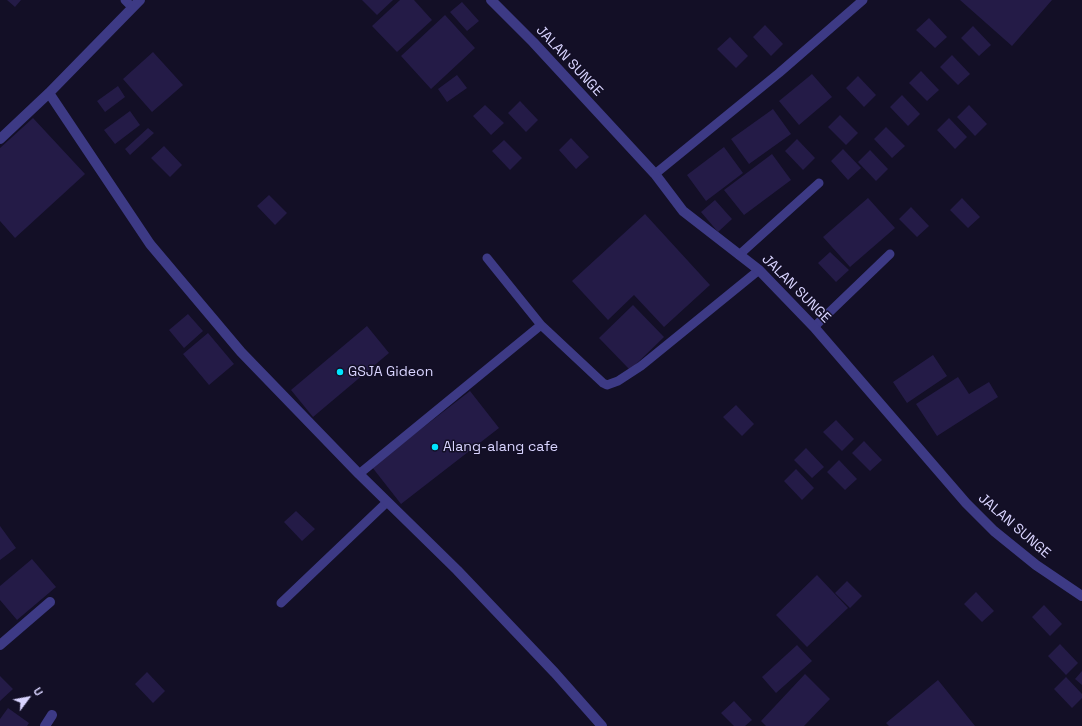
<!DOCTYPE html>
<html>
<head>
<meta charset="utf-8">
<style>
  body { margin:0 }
  #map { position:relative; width:1082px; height:726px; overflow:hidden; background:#130f26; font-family:"Space Grotesk",sans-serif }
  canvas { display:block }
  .north { position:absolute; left:8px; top:678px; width:40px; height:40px; -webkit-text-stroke:3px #130f26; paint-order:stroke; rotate:58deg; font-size:11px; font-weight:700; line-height:16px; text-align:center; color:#d9d4ff }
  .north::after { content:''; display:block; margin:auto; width:14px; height:18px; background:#d9d4ff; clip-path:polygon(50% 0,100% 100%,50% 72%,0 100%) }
</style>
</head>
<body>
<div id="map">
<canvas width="1082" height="726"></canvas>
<div class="north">U</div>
</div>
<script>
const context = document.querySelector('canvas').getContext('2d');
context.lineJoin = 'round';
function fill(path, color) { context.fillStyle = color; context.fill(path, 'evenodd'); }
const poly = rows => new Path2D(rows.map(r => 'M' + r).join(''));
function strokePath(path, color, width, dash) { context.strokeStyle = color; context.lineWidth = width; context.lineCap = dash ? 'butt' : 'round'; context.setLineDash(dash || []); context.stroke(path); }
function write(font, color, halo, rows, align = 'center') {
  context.font = font + ' "Space Grotesk",sans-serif'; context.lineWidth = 3; context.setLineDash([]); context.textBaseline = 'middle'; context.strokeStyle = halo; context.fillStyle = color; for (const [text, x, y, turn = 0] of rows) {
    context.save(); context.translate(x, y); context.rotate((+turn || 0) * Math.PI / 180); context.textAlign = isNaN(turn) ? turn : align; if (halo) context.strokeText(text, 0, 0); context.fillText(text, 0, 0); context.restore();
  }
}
fill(poly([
  [7,0,21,0,15,7],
  [362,0,393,0,377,15],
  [400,0,414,0,432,20,397,52,372,26],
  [960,0,1052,0,1012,46],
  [462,2,479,21,467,31,450,12],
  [445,15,475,48,431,89,401,56],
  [929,18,947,37,935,48,916,30],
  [765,25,783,44,771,56,753,37],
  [973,26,991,45,979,56,961,38],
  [730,37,748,56,736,68,717,49],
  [153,52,183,85,152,112,123,79],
  [952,55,970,74,958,85,940,67],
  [921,71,939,90,927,101,909,83],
  [812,74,832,97,799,125,779,101],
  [457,75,467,88,447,102,438,89],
  [858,76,876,95,864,107,846,88],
  [118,86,125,97,105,112,97,101],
  [902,95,920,114,908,126,890,107],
  [520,101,538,120,526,132,508,113],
  [485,105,504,123,491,135,473,116],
  [969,105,987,124,975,136,957,117],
  [773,109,791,134,749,164,731,139],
  [130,111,140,125,115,144,104,130],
  [840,115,858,133,846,145,828,127],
  [33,118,85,174,15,238,0,221,0,148],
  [949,118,967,137,955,149,937,130],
  [886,127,905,146,892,158,874,139],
  [148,128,154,133,130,155,125,149],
  [571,138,589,157,576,169,559,150],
  [797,139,815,158,803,170,785,151],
  [504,140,522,158,510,170,492,151],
  [164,146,182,165,170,177,151,158],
  [724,147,743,173,706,201,687,175],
  [843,149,861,168,848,180,831,161],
  [870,150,888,169,876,181,858,162],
  [772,154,791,180,744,215,724,190],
  [269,195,287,213,275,225,257,206],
  [868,198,895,228,850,267,823,237],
  [962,198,980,217,968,228,950,210],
  [715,200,732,219,718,232,701,212],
  [911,207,929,226,917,237,899,219],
  [645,214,710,285,664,327,634,295,608,320,572,281],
  [830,252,849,270,836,282,818,263],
  [633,305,664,337,630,370,599,338],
  [188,314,203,331,184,348,169,330],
  [367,326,389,353,313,417,291,390],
  [208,333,234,364,209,385,183,354],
  [933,355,947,376,907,403,893,382],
  [958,377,969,394,989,382,998,397,937,436,916,404],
  [470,391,499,428,401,504,372,467],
  [736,405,754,424,742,436,723,417],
  [836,420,854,439,842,451,823,432],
  [864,441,882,460,870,471,852,453],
  [806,448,824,467,812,478,794,460],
  [839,460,857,479,845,490,827,472],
  [796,469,814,488,802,500,784,481],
  [296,511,315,529,302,541,284,522],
  [0,526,16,548,0,560],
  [32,559,56,587,17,620,0,600,0,586],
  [817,575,848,608,807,647,776,615],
  [847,581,862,596,850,608,835,593],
  [976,592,994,611,982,622,964,604],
  [1044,605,1062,624,1050,636,1032,617],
  [1060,644,1078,663,1066,675,1048,656],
  [797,645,812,661,776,693,762,677],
  [1082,671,1082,685,1075,679],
  [147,672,165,691,153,703,135,684],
  [805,674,830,699,804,726,766,726,761,721],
  [0,676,13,689,0,701],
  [1066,677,1082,694,1082,698,1072,708,1054,689],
  [938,680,975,726,889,726,886,723],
  [734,701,752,720,745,726,734,726,721,713],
  [8,708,29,723,27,726,0,726,0,719]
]), '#241b47');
strokePath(poly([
  [125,0,132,7],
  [655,174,779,73,863,0],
  [739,255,819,183],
  [487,258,541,325,603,383,607,385,618,381,641,366,759,270],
  [814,327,890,254],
  [359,474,541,325],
  [281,603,387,502]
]), '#3d3a85', 9);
strokePath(poly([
  [491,0,533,42,655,174,683,211,759,270,814,327,966,503,994,531,1036,565,1082,596],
  [49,93,150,244,241,352,359,474,457,570,555,673,602,726],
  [0,139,49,93,140,0],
  [0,645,50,602],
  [45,726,52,715]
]), '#3d3a85', 10);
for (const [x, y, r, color] of [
  [340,372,4,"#00e5ff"],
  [435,447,4,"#00e5ff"]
]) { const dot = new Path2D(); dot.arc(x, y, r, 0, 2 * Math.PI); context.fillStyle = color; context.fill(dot); strokePath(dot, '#130f26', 1.5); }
write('14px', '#d9d4ff', '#130f26', [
  ["JALAN SUNGE",569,61,47],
  ["JALAN SUNGE",796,289,45],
  ["JALAN SUNGE",1014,526,41]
]);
write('14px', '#d9d4ff', '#130f26', [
  ["GSJA Gideon",348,372],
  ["Alang-alang cafe",443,447]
], 'left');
</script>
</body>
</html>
